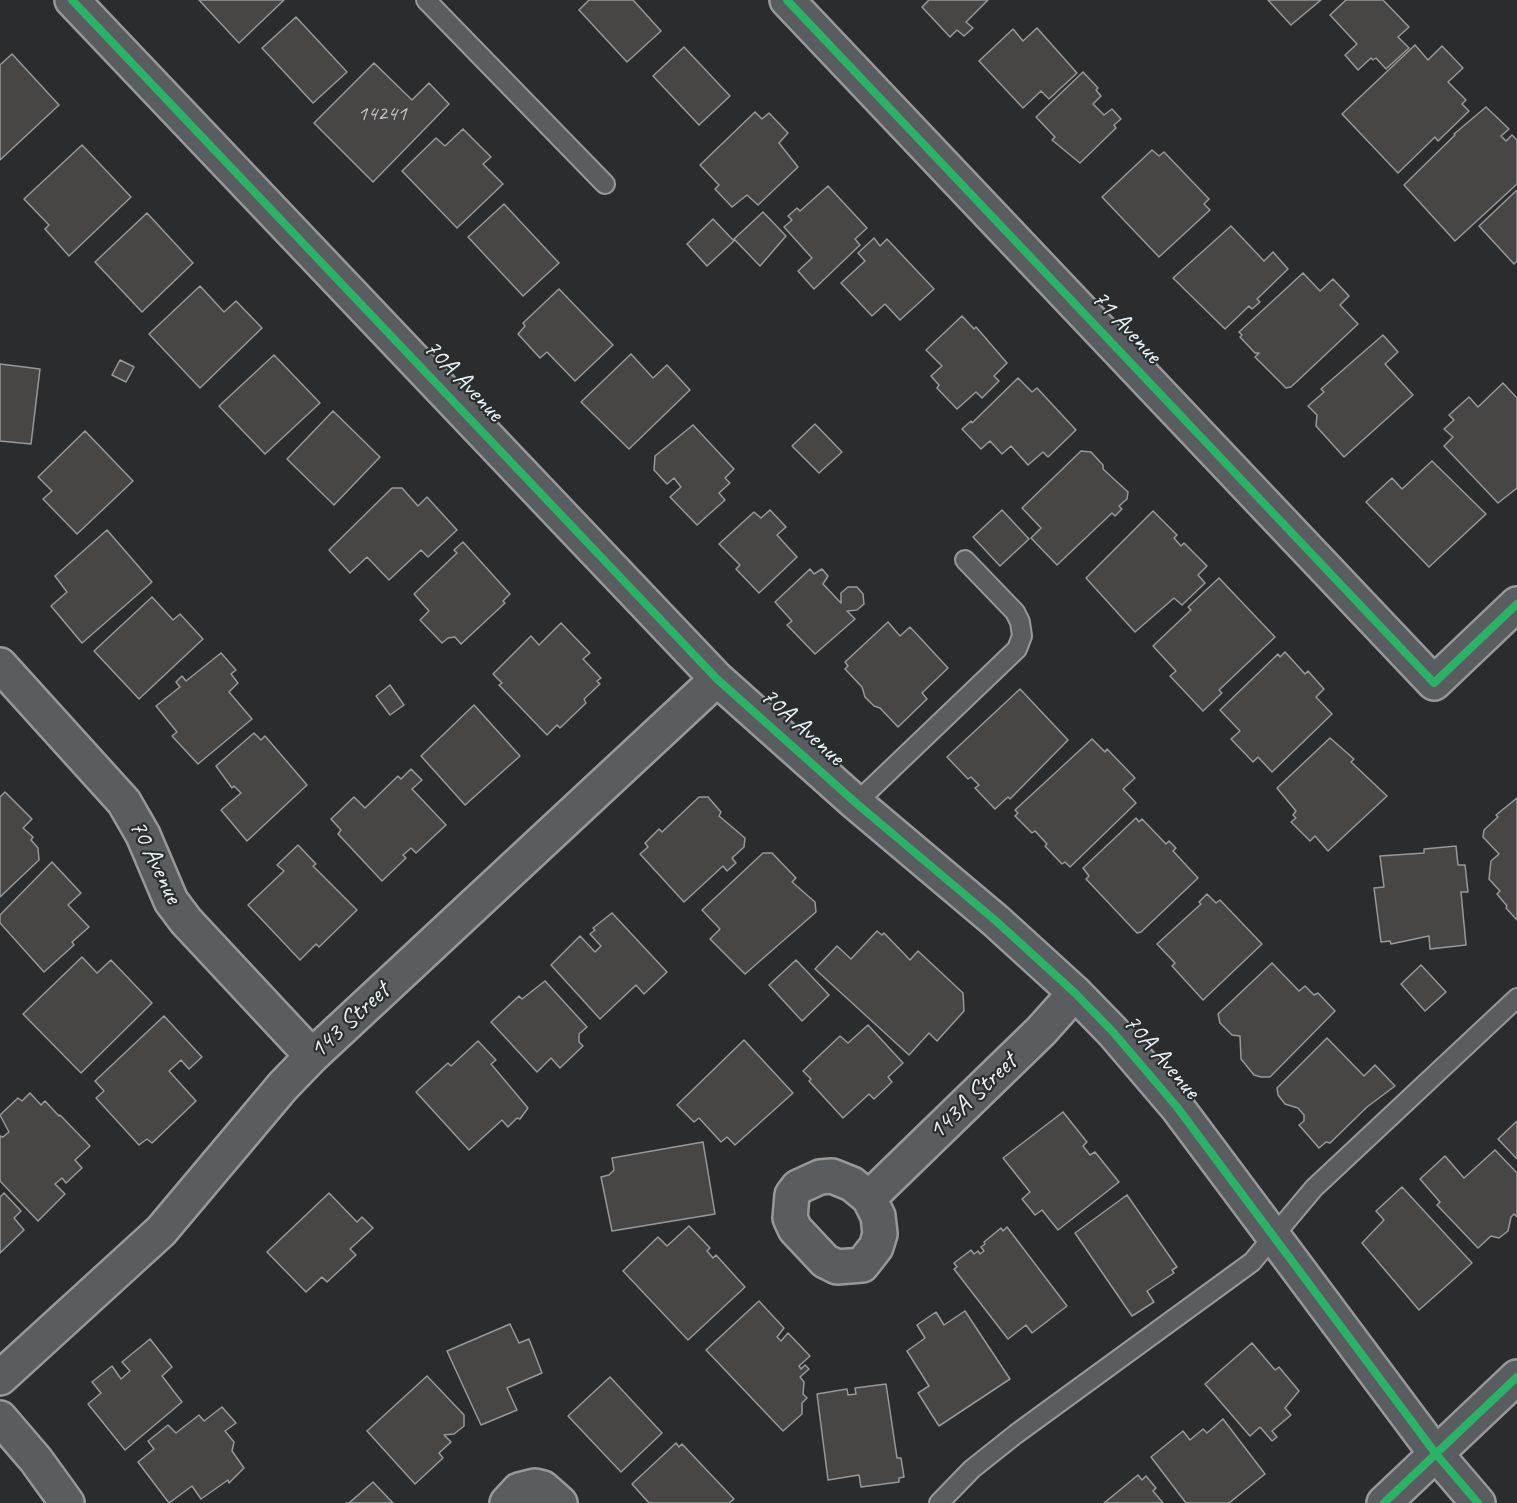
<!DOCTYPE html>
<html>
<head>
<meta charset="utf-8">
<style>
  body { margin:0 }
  canvas { display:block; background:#2b2c2d }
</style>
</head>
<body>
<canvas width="1517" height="1503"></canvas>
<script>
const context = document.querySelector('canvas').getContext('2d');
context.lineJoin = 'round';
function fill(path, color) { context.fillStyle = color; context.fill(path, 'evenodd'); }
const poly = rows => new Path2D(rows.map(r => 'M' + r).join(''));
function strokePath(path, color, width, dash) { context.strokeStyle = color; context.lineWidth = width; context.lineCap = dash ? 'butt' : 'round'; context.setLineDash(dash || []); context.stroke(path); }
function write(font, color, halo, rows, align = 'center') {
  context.font = font + ' Caveat,sans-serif'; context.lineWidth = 4.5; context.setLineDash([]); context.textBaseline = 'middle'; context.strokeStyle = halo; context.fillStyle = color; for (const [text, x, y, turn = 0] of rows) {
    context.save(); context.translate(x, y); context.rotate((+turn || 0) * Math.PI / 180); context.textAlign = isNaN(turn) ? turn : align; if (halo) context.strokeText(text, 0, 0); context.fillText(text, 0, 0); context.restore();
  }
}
const building = poly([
  [199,0,284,0,239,43,199,0],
  [589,0,633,0,661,31,627,62,579,10,589,0],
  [929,0,988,0,966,22,973,28,964,36,957,30,950,37,922,7,929,0],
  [1268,0,1321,0,1291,25,1268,0],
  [1346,0,1383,0,1409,27,1398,37,1409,48,1386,69,1376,58,1373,60,1371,58,1358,70,1345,55,1357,44,1330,15,1346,0],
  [296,17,347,72,313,103,262,48,296,17],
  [1037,28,1077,73,1049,99,1041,91,1023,108,979,61,1013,29,1023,41,1037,28],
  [1415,45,1428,60,1442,46,1463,68,1448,82,1466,100,1462,104,1469,111,1438,141,1435,137,1398,173,1342,114,1415,45],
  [684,47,730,96,699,125,653,76,684,47],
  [12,54,59,105,0,160,0,65,12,54],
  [374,63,412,100,429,83,449,104,373,182,314,123,374,63],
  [1083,72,1098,88,1096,90,1101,96,1093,104,1104,115,1112,109,1121,119,1114,125,1116,128,1080,163,1052,140,1055,137,1036,117,1083,72],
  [1486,107,1509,129,1501,136,1506,141,1512,135,1517,140,1517,184,1455,241,1404,185,1455,135,1454,134,1486,107],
  [755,112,762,119,769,113,788,133,779,143,798,167,758,205,747,195,732,207,715,189,719,185,700,165,755,112],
  [463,129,491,157,483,164,503,184,457,228,402,171,436,138,445,146,463,129],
  [82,145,131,197,69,256,45,229,49,225,24,199,82,145],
  [1152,150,1159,156,1164,152,1209,199,1204,204,1210,210,1159,257,1102,197,1152,150],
  [828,186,867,228,855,239,860,245,814,289,798,271,812,258,784,227,792,220,788,216,797,208,800,211,828,186],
  [1517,190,1517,261,1514,264,1479,226,1517,190],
  [504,204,559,263,523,296,468,237,504,204],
  [763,212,786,236,760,266,734,239,763,212],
  [147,213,193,263,142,312,95,262,147,213],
  [713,219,734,241,707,266,687,244,713,219],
  [1231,226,1264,261,1273,252,1288,269,1257,299,1260,302,1252,309,1249,306,1225,329,1173,278,1231,226],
  [874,238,880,246,887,239,934,289,900,320,885,304,872,316,841,283,865,261,858,253,874,238],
  [1303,273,1320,291,1333,279,1349,296,1340,305,1358,324,1291,387,1286,388,1255,357,1259,353,1255,353,1240,337,1242,335,1239,332,1303,273],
  [200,286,224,312,236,301,262,328,200,388,149,334,200,286],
  [559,289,613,345,575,381,547,352,540,358,518,334,525,326,523,323,559,289],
  [962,316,974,329,976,327,1007,363,994,376,999,381,982,398,976,392,957,409,937,388,939,385,931,376,942,366,926,350,962,316],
  [1383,335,1398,352,1385,364,1413,395,1344,457,1316,426,1317,415,1308,406,1324,392,1321,389,1383,335],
  [631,354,653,378,667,365,690,390,629,449,581,402,631,354],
  [274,355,320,403,265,454,219,406,274,355],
  [120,360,134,367,126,382,112,375,120,360],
  [0,364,40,369,31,444,0,441,0,364],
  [1018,378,1032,392,1037,388,1076,430,1048,457,1043,452,1028,465,1011,446,1002,454,990,441,981,449,962,429,971,421,972,423,1018,378],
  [1503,383,1517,398,1517,488,1498,503,1444,446,1453,437,1444,429,1454,420,1449,415,1469,397,1478,407,1503,383],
  [333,411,380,457,334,505,287,459,333,411],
  [815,424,842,452,819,473,792,446,815,424],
  [693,425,734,469,725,478,730,483,719,493,725,500,697,525,670,497,681,487,674,478,667,484,654,470,655,456,693,425],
  [85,431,133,481,77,534,43,499,52,491,38,477,85,431],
  [1081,451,1091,452,1103,465,1103,469,1128,492,1127,499,1119,506,1122,509,1115,516,1112,513,1057,565,1031,538,1041,528,1022,508,1081,451],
  [1432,461,1486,514,1429,567,1366,502,1392,478,1402,489,1432,461],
  [392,488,402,488,418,506,427,497,457,530,428,557,421,550,389,580,367,557,350,573,329,550,392,488],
  [770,510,786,527,777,535,797,557,759,593,736,569,740,565,719,544,754,512,761,518,770,510],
  [1002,510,1029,539,1000,566,973,537,1002,510],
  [1153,511,1177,535,1174,538,1181,546,1184,543,1207,566,1198,575,1205,583,1182,605,1174,598,1135,632,1086,578,1153,511],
  [107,530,152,582,82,643,51,606,67,592,55,576,107,530],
  [463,542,510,594,503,601,505,603,461,644,455,637,448,638,442,643,420,620,429,611,414,594,457,553,454,550,463,542],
  [810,569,814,574,822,569,828,576,823,584,841,603,841,593,848,587,857,587,863,594,864,604,857,610,847,611,855,619,815,654,787,625,792,621,775,602,810,569],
  [1219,578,1275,637,1219,690,1222,693,1203,711,1170,676,1176,671,1153,646,1191,610,1188,607,1219,578],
  [152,597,173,620,180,614,203,639,139,699,94,651,152,597],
  [888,622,900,636,910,627,948,668,922,693,927,699,898,727,880,708,874,706,865,697,862,687,845,669,848,666,845,662,888,622],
  [561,623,590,653,583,659,601,678,597,681,600,684,584,699,586,703,560,728,557,725,547,735,499,685,502,683,493,674,531,636,539,645,561,623],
  [1285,652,1305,674,1308,671,1324,689,1316,697,1332,714,1272,772,1258,757,1253,762,1231,739,1240,731,1220,710,1278,654,1280,657,1285,652],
  [221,653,236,670,231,674,238,683,229,692,252,719,198,764,172,736,177,732,156,706,180,687,176,682,182,676,186,681,221,653],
  [390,685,404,705,390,715,376,696,390,685],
  [1020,689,1068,740,1010,799,1008,797,995,809,975,788,979,785,971,777,968,779,947,757,1020,689],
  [474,705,520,756,465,805,421,756,474,705],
  [254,733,261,740,265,736,307,785,247,841,221,810,241,793,234,786,232,788,216,766,254,733],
  [1330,738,1354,759,1351,762,1387,796,1328,851,1315,836,1310,841,1291,822,1296,818,1293,815,1296,811,1277,788,1330,738],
  [1092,739,1105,752,1107,749,1135,778,1123,789,1136,803,1070,867,1065,862,1062,864,1045,846,1047,844,1035,831,1032,833,1015,816,1018,813,1015,810,1092,739],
  [411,769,422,780,412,789,446,825,416,853,411,848,403,855,406,858,382,881,338,834,341,830,331,819,354,797,365,808,398,776,401,779,411,769],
  [5,792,32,819,23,828,33,837,31,840,38,848,39,860,0,897,0,797,5,792],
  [699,797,708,797,721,812,719,816,745,838,744,847,732,858,736,863,727,871,723,866,684,902,640,854,648,847,645,843,659,829,662,832,699,797],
  [1517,798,1517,920,1506,908,1507,906,1497,894,1500,891,1489,879,1491,861,1499,854,1483,837,1484,830,1498,817,1496,815,1517,798],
  [1136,818,1139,822,1142,819,1166,844,1169,841,1176,848,1173,851,1198,878,1141,932,1137,933,1086,879,1089,876,1083,868,1136,818],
  [298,845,316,864,313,866,357,910,319,947,316,944,300,960,248,905,284,871,277,865,298,845],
  [1456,846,1458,865,1465,865,1468,892,1461,892,1466,945,1430,949,1429,936,1391,944,1390,941,1381,942,1374,888,1384,887,1380,856,1424,853,1424,849,1456,846],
  [763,853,772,853,796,878,792,882,815,902,816,912,745,974,710,939,720,929,702,910,763,853],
  [52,862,81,893,68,905,89,927,72,942,74,945,44,972,0,923,0,915,52,862],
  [1207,894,1216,903,1220,900,1262,944,1203,1000,1172,966,1175,963,1157,944,1201,904,1199,902,1207,894],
  [612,913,667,972,644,994,636,985,600,1019,551,965,580,936,595,952,601,946,590,934,595,930,593,928,612,913],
  [877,931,882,935,884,933,910,960,918,951,963,993,964,1011,937,1041,929,1033,909,1055,815,969,837,946,851,959,877,931],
  [82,957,97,973,111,960,152,1003,81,1073,23,1014,82,957],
  [796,960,829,995,802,1021,769,985,796,960],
  [1272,963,1299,991,1305,986,1314,995,1318,993,1335,1011,1270,1077,1261,1077,1254,1075,1241,1059,1240,1036,1232,1035,1220,1023,1218,1014,1272,963],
  [1421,965,1446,992,1425,1011,1401,984,1421,965],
  [545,981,587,1027,579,1034,579,1042,583,1046,560,1068,551,1058,537,1072,491,1022,519,996,522,999,545,981],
  [164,1016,202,1057,189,1069,181,1060,169,1071,196,1101,152,1143,147,1139,139,1145,96,1098,104,1091,95,1081,164,1016],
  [868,1025,903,1063,888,1077,892,1082,874,1099,869,1094,843,1118,809,1081,811,1079,803,1071,840,1036,848,1043,868,1025],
  [1327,1038,1364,1076,1375,1065,1395,1086,1367,1107,1330,1143,1326,1142,1319,1148,1299,1125,1304,1121,1304,1115,1298,1108,1285,1104,1278,1095,1277,1088,1327,1038],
  [744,1040,793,1093,735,1145,727,1137,721,1142,699,1118,694,1122,677,1105,744,1040],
  [478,1041,496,1060,491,1064,528,1108,520,1119,517,1118,508,1127,502,1120,469,1150,416,1092,448,1063,451,1066,478,1041],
  [30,1093,41,1105,45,1101,59,1116,60,1115,90,1146,75,1160,82,1168,66,1183,62,1178,55,1184,65,1194,38,1221,0,1181,0,1136,3,1137,9,1132,0,1115,18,1098,22,1101,30,1093],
  [1063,1112,1087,1142,1083,1146,1090,1155,1095,1152,1119,1182,1058,1230,1042,1210,1035,1215,1022,1199,1030,1192,1003,1158,1063,1112],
  [1517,1121,1517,1159,1498,1139,1517,1121],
  [703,1142,715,1214,612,1231,601,1177,609,1175,614,1170,612,1158,703,1142],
  [1495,1150,1517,1173,1517,1217,1514,1214,1511,1217,1508,1231,1499,1238,1491,1236,1478,1248,1437,1205,1440,1202,1420,1179,1445,1156,1464,1178,1495,1150],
  [1402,1187,1472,1263,1419,1310,1362,1243,1384,1220,1376,1211,1402,1187],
  [4,1193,21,1211,14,1218,24,1230,0,1253,0,1197,4,1193],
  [329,1193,357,1222,362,1217,373,1228,350,1249,356,1255,327,1282,322,1277,306,1292,267,1252,329,1193],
  [1127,1195,1177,1267,1172,1270,1174,1273,1147,1291,1154,1302,1132,1316,1075,1233,1127,1195],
  [689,1226,710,1248,707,1251,713,1258,716,1255,745,1287,688,1340,623,1271,658,1237,667,1246,689,1226],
  [1007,1227,1067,1306,1032,1333,1026,1325,1008,1339,954,1269,957,1267,954,1263,971,1250,974,1254,978,1251,980,1254,984,1251,981,1247,985,1244,984,1242,1001,1228,1003,1231,1007,1227],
  [759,1301,784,1328,777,1337,781,1341,788,1333,810,1356,799,1366,801,1369,805,1365,809,1369,800,1377,804,1382,803,1394,807,1398,802,1403,802,1414,783,1431,706,1350,759,1301],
  [965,1311,1010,1379,939,1426,918,1393,929,1386,907,1351,925,1338,917,1325,936,1312,944,1325,965,1311],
  [510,1324,519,1343,529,1339,542,1373,507,1388,517,1410,481,1425,447,1351,510,1324],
  [150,1339,172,1367,162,1376,182,1402,125,1450,88,1404,101,1393,92,1382,112,1366,121,1379,130,1371,122,1362,150,1339],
  [1252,1343,1275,1370,1279,1367,1299,1391,1285,1408,1291,1415,1272,1431,1277,1437,1272,1441,1260,1427,1250,1436,1205,1384,1252,1343],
  [427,1376,464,1415,464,1426,454,1434,444,1435,451,1442,439,1453,443,1458,415,1484,367,1431,427,1376],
  [610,1377,662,1433,621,1472,568,1416,610,1377],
  [886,1384,897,1458,901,1458,904,1477,899,1478,899,1482,861,1487,859,1475,828,1480,817,1394,847,1389,848,1395,856,1394,855,1388,886,1384],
  [222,1407,236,1423,225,1431,234,1442,232,1451,244,1468,229,1483,228,1480,201,1499,192,1486,169,1503,138,1462,154,1449,148,1441,168,1425,176,1433,199,1415,204,1421,222,1407],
  [1223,1419,1265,1474,1229,1503,1186,1503,1151,1457,1183,1431,1190,1440,1203,1429,1207,1433,1223,1419],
  [676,1443,679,1447,682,1444,734,1499,729,1503,649,1503,632,1484,676,1443],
  [1138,1475,1142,1480,1146,1476,1156,1488,1153,1491,1163,1503,1104,1503,1138,1475],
  [373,1482,393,1503,346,1503,349,1503,373,1482]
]);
fill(building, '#484644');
strokePath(building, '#96989a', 1.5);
const lane = poly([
  [426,0,605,184],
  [856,803,1017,649,1022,636,1020,622,1015,612,965,560],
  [939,1503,972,1469,1016,1434,1252,1262,1314,1188,1517,998]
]);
const street = poly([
  [72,0,717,679,856,803,996,921,1075,993,1113,1032,1177,1107,1436,1454,1478,1503],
  [787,0,1434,683,1517,604],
  [0,665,124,802,143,835,171,901,186,921,312,1056],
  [832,1176,852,1184,869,1198,878,1216,880,1234,876,1247,862,1265,837,1267,825,1261,795,1229,790,1218,792,1195,798,1187,820,1177,832,1176],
  [869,1198,1041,1031,1075,993],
  [0,1378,161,1231,283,1086,312,1056,717,679],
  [0,1418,36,1460,67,1503],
  [507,1503,519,1490,535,1486,543,1488,560,1503]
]);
const secondary = poly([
  [1384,1503,1517,1377]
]);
strokePath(lane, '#96989a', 22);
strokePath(street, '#96989a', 38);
strokePath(secondary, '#96989a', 38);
strokePath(lane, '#5a5d60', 18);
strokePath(street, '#5a5d60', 33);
strokePath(secondary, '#5a5d60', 33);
strokePath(poly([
  [72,0,717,679,856,803,996,921,1075,993,1113,1032,1177,1107,1436,1454,1478,1503],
  [787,0,1434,683,1517,604],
  [1384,1503,1517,1377]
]), '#2db169', 8);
write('22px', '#c0c6cb', null, [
  ["14241",382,114]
]);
write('26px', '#e8f1f8', '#2a2d2e', [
  ["71 Avenue",1126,327,47],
  ["70A Avenue",463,381,46],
  ["70A Avenue",802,727,42],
  ["70 Avenue",155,862,64],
  ["143 Street",350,1021,-43],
  ["70A Avenue",1161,1057,49],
  ["143A Street",973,1097,-44]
]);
</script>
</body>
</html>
